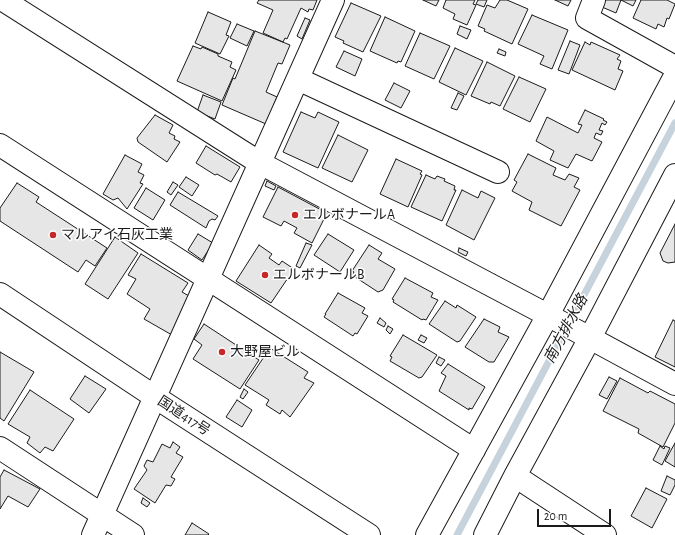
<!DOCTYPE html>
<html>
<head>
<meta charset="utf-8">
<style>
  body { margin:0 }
  #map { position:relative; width:675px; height:535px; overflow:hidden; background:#fff; font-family:"Alegreya Sans",sans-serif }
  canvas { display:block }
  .scale { position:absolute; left:537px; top:509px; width:74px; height:18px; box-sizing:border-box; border:2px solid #1a1a1a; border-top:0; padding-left:5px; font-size:12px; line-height:14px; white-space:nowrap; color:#1a1a1a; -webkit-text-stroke:3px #fff; paint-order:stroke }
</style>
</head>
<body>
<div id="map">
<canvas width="675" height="535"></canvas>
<div class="scale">20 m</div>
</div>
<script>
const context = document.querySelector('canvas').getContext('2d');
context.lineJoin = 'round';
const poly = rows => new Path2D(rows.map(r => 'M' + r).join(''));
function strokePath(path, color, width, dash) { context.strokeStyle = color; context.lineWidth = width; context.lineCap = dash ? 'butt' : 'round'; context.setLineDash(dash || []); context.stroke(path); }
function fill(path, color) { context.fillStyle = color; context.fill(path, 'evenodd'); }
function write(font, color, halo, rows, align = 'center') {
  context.font = font + ' "Alegreya Sans","Noto Sans JP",sans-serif'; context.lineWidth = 3; context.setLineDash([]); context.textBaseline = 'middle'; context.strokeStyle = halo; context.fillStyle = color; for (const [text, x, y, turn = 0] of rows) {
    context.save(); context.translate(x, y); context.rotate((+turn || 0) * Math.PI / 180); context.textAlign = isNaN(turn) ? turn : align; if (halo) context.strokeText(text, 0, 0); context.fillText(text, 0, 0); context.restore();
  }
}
strokePath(poly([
  [457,535,675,123]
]), '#c6d2dc', 7);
const building = poly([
  [259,0,317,0,313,10,309,9,308,12,301,8,287,39,285,38,283,42,263,33,273,10,257,3,259,0],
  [423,0,439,0,436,6,423,0],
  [446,0,475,0,473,4,476,5,467,25,453,19,455,14,443,8,446,0],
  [478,0,487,0,484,7,476,4,478,0],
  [500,0,507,0,528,9,512,44,484,31,485,29,478,26,487,5,495,8,500,0],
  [555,0,571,0,568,6,555,0],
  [605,0,636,0,633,6,621,0,616,13,602,7,605,0],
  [641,0,667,0,675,4,669,19,667,18,664,27,658,24,656,29,633,18,641,0],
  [351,3,381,16,363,52,343,43,344,41,335,37,351,3],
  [208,12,231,22,226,35,229,36,220,54,195,43,208,12],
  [532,15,568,30,552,69,540,64,544,56,518,44,532,15],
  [385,17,415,31,401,62,398,61,397,63,370,51,385,17],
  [305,18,310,20,302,39,297,36,305,18],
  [237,24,254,31,247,46,230,38,237,24],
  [460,26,471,30,467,39,457,34,460,26],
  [255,31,290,45,282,64,278,63,266,92,277,97,266,124,222,105,233,78,235,79,255,31],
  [420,33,450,46,434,79,405,66,420,33],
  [570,41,580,45,569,74,558,70,570,41],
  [585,42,590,45,591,42,620,55,617,59,621,61,618,69,623,71,615,90,572,70,585,42],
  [193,46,201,49,202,47,218,54,218,56,232,62,230,67,236,70,222,101,177,81,193,46],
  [455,48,483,61,466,95,439,82,455,48],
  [499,49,506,52,505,56,497,53,499,49],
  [344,51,362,59,355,76,336,67,344,51],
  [487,62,515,76,500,106,491,102,490,104,471,96,487,62],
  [519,77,546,89,530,122,503,109,519,77],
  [394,83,410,91,401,108,385,100,394,83],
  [458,93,464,96,457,110,451,108,458,93],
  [203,95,221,102,215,119,197,112,203,95],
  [585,110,604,119,603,120,607,122,605,125,602,123,599,130,603,131,601,135,596,133,594,138,602,142,592,161,576,154,568,168,550,160,554,151,536,141,547,117,578,133,582,125,578,124,585,110],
  [301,112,315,118,318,112,339,122,318,168,283,152,301,112],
  [155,115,173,125,169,133,175,136,174,139,180,142,167,162,138,142,137,138,155,115],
  [338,135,368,150,352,182,322,168,338,135],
  [206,146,240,167,231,182,217,174,215,175,196,163,206,146],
  [528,154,556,168,553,175,565,180,569,174,579,178,574,187,580,190,561,226,529,210,532,202,512,191,517,182,514,180,528,154],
  [125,155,142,164,138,172,144,175,140,183,143,184,127,209,118,198,113,200,103,194,125,155],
  [396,159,422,171,420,174,422,175,408,207,380,194,396,159],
  [426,175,435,179,437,176,445,179,444,181,455,186,454,190,456,190,442,221,411,207,426,175],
  [186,177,199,185,192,196,179,187,186,177],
  [267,181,276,186,274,190,265,186,267,181],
  [173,182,178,185,171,195,167,192,173,182],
  [17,183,39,197,36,202,107,248,95,266,86,260,78,272,0,221,0,208,17,183],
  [278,187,327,213,312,243,294,233,297,228,284,221,281,226,263,217,278,187],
  [146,188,165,200,153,220,134,208,146,188],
  [462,190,478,198,481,191,495,198,474,240,446,225,462,190],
  [178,192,218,216,215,220,212,219,209,221,206,228,170,205,178,192],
  [675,224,675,262,668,263,663,261,660,253,675,224],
  [166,227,173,232,169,238,162,233,166,227],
  [198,234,213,243,202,260,188,250,198,234],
  [328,234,354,250,340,272,314,255,328,234],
  [115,237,138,253,108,299,85,284,115,237],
  [306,243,312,245,300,268,296,266,306,243],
  [259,245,272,254,269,258,279,265,282,261,294,269,271,303,236,281,259,245],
  [369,245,382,253,378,259,395,269,383,290,378,292,352,275,354,272,352,271,369,245],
  [459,248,468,252,466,256,458,252,459,248],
  [141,254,188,283,182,292,189,296,172,335,144,319,150,309,127,294,136,279,128,275,141,254],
  [405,278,433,293,431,297,438,300,426,320,423,319,422,320,393,302,394,300,392,299,405,278],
  [338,293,365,308,362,313,368,316,357,334,355,333,353,336,324,317,326,314,325,314,338,293],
  [445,301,456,308,457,305,476,317,460,341,457,342,429,324,445,301],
  [380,318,386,323,384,327,377,323,380,318],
  [484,319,500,327,498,332,509,337,494,362,489,362,465,347,484,319],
  [673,320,675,321,675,367,655,357,673,320],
  [204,324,259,360,240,389,193,359,202,345,194,339,204,324],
  [388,326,393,329,390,334,386,330,388,326],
  [403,335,437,355,422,377,419,378,390,361,392,357,390,356,403,335],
  [421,335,427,338,424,343,418,340,421,335],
  [270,348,308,372,304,378,314,383,290,417,282,410,280,414,266,405,269,400,245,385,270,348],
  [0,352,34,372,4,421,0,418,0,352],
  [439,357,445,360,441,366,436,363,439,357],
  [448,364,485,387,472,409,469,408,469,410,439,391,446,376,441,373,448,364],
  [85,376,106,389,89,413,70,399,85,376],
  [609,377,617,381,607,399,599,395,609,377],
  [620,378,648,393,650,391,675,404,675,423,663,447,638,433,639,429,603,411,620,378],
  [244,389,248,392,243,399,240,397,244,389],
  [30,390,74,419,53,451,45,447,40,453,27,443,30,437,8,424,30,390],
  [237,400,252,410,242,427,226,417,237,400],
  [173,442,180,447,176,453,183,457,171,477,175,479,171,486,166,485,155,503,134,489,147,470,144,466,147,460,153,462,162,444,170,448,173,442],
  [675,443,675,467,665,461,675,443],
  [660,446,664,449,665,446,670,448,662,465,653,460,660,446],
  [4,470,40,489,28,507,8,496,0,509,0,477,4,470],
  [667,476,675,480,675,485,670,495,661,491,667,476],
  [646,488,667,499,652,528,631,516,646,488],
  [143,498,150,503,147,507,141,503,143,498],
  [192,523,209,534,208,535,185,535,192,523]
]);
fill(building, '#e6e6e6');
strokePath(building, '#1a1a1a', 1);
const street = poly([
  [3,0,260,163,553,318,675,384],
  [594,0,587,18,675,67],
  [298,79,498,172],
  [0,145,474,450],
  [0,448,133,535],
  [515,476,605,535],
  [93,535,333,0],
  [427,535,548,315,675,76],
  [485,535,515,476,590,338,675,175]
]);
const highway = poly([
  [0,294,155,397,369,535]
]);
strokePath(street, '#1a1a1a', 24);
strokePath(highway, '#1a1a1a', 24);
strokePath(street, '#fff', 22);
strokePath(highway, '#fff', 22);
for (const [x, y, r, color] of [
  [295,215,4,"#c62828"],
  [53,235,4,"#c62828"],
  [265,275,4,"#c62828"],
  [222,352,4,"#c62828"]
]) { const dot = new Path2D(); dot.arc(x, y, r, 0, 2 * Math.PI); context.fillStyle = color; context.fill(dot); strokePath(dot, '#fff', 1.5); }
write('14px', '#1a1a1a', '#fff', [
  ["エルボナールA",303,215],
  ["マルアイ石灰工業",61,235],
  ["エルボナールB",273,275],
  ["大野屋ビル",230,352]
], 'left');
write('14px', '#1a1a1a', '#fff', [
  ["国道417号",184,416,33]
]);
write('italic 15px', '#1a1a1a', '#fff', [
  ["南方排水路",566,329,-62]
]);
</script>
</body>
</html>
